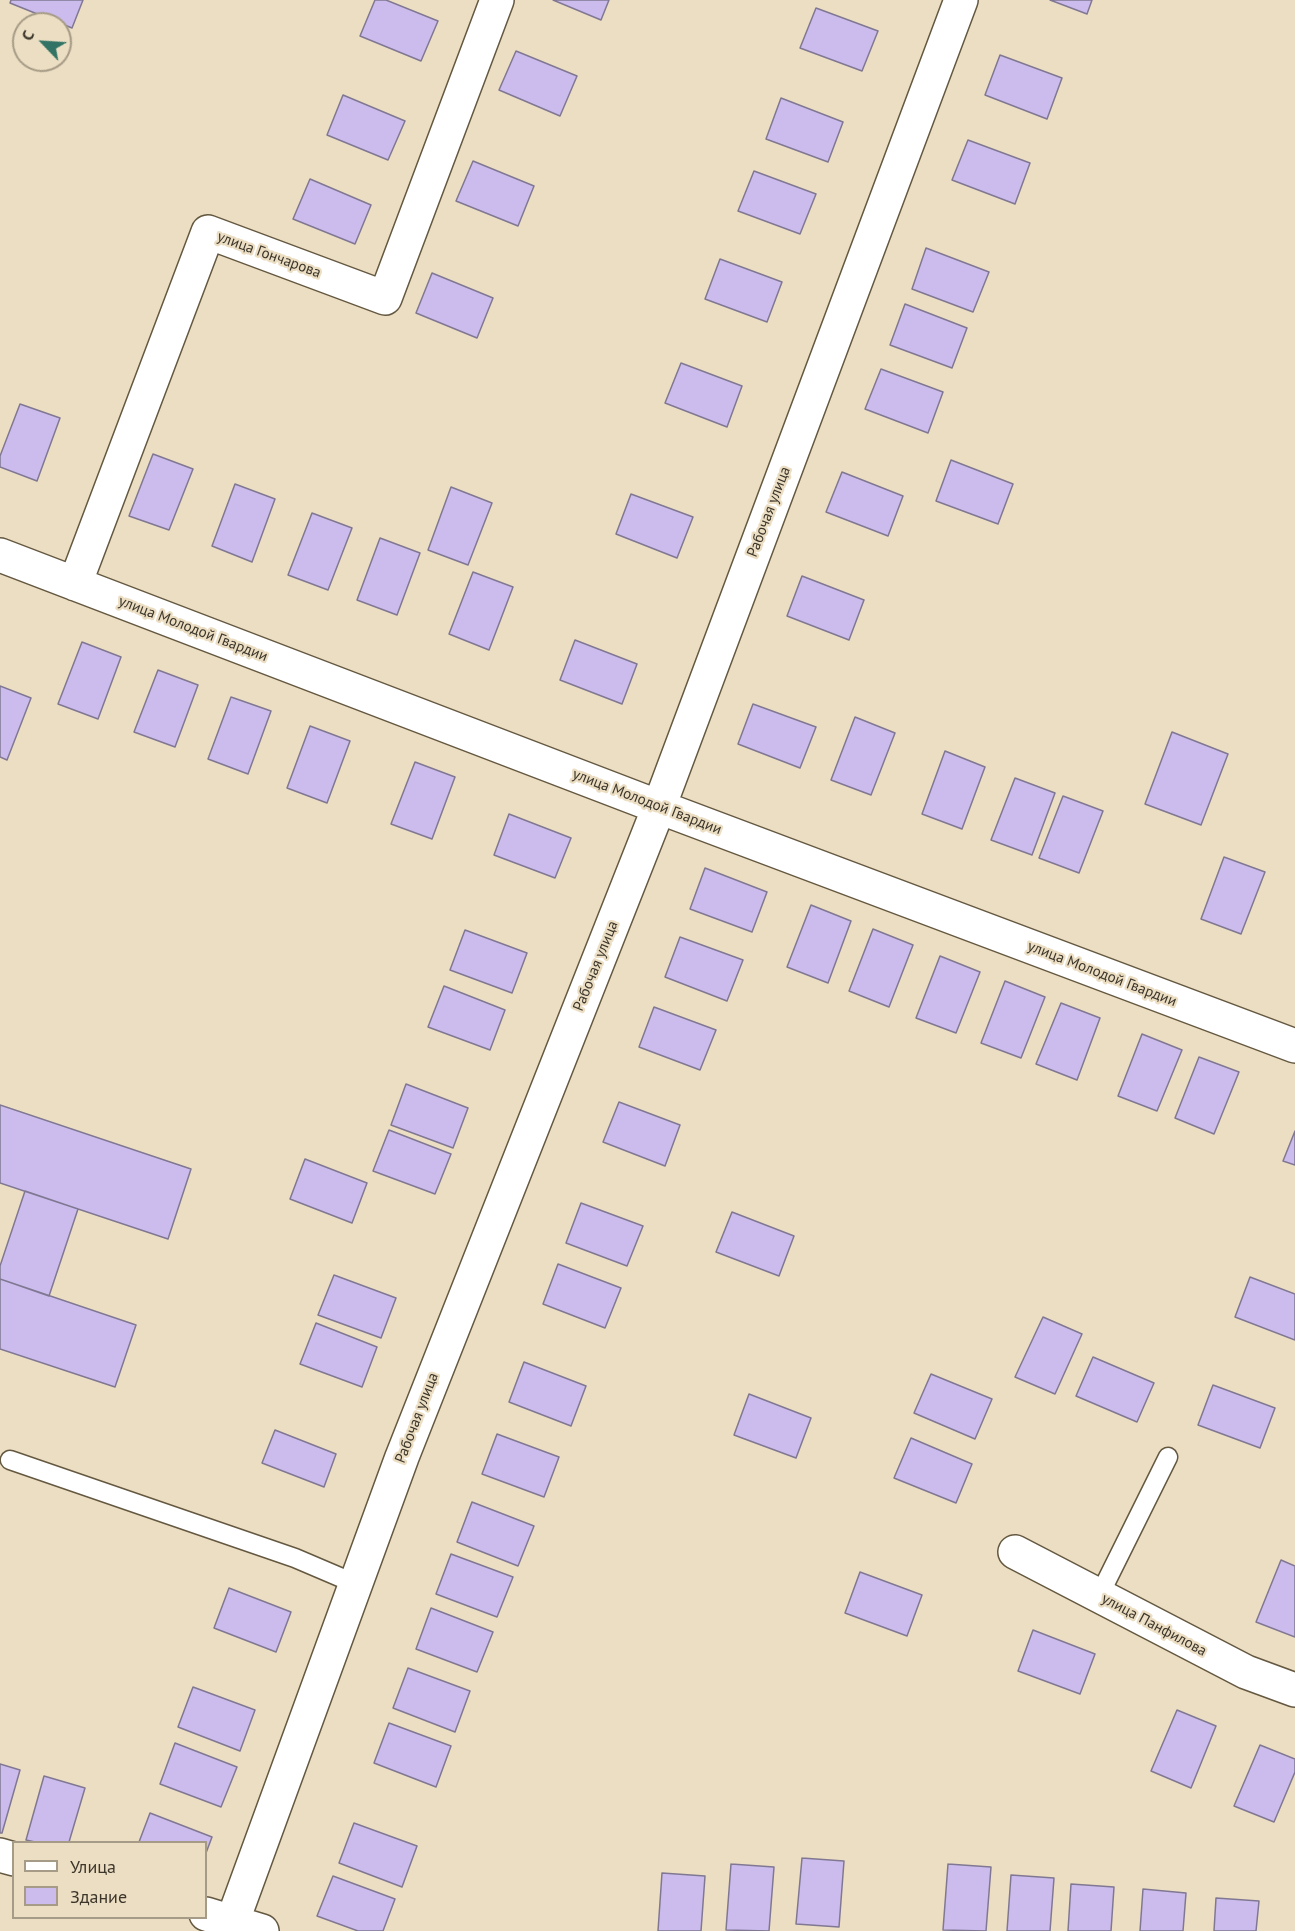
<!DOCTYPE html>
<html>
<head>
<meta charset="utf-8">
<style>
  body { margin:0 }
  #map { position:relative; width:1295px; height:1931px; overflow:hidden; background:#ecdec3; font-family:"PT Sans",sans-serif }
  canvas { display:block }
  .legend { position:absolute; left:12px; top:1841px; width:195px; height:78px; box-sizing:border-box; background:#ecdec3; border:2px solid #a69b86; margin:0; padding:8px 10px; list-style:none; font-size:18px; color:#3c362b }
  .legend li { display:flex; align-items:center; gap:12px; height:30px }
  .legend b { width:30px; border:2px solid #a69b86 }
  .north { position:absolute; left:12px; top:12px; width:60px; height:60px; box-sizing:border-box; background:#ecdec3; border:2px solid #a69b86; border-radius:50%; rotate:295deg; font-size:16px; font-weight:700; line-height:24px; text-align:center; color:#3c362b }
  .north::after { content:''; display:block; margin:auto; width:21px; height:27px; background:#317364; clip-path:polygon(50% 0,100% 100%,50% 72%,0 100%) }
</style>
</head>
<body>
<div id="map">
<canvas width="1295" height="1931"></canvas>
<ul class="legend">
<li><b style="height:8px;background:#fff"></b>Улица</li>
<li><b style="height:16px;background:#cbbced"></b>Здание</li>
</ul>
<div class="north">С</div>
</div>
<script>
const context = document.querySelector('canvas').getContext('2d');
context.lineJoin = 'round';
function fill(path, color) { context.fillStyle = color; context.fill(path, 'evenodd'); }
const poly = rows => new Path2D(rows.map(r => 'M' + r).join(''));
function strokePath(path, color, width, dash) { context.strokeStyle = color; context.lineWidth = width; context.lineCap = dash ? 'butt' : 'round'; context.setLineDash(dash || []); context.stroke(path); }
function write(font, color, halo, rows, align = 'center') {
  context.font = font + ' "PT Sans",sans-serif'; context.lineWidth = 4.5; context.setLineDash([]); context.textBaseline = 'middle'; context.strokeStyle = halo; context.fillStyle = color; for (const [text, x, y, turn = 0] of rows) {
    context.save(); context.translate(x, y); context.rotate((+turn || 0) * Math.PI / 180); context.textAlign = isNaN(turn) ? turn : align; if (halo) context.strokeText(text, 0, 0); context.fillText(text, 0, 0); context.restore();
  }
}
const building = poly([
  [11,0,83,0,72,28,10,3,11,0],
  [375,0,386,0,438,21,421,61,360,36,375,0],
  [553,0,609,0,601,20,553,0],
  [1050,0,1092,0,1087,14,1050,0],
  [816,8,878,31,862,71,800,48,816,8],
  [516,51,577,76,560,116,499,90,516,51],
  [1000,55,1062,78,1047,119,985,95,1000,55],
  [343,95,405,121,388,160,327,135,343,95],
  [781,98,843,122,828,162,766,139,781,98],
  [968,140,1030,163,1015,204,952,180,968,140],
  [473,161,534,186,518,226,456,201,473,161],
  [754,171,816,194,800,234,738,211,754,171],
  [310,179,371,205,355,244,293,219,310,179],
  [926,248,989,272,973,312,912,289,926,248],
  [720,259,782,282,767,322,705,299,720,259],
  [432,273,493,298,477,338,416,313,432,273],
  [905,304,967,328,952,368,890,345,905,304],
  [681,363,742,386,727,427,665,403,681,363],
  [881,369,943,392,928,433,865,409,881,369],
  [20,404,60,418,37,481,0,467,0,456,20,404],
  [153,454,193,469,169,530,129,516,153,454],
  [951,460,1013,484,998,524,936,501,951,460],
  [842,472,903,496,888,536,826,512,842,472],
  [235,484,275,499,252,562,212,546,235,484],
  [451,487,492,503,468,565,428,550,451,487],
  [631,494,693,517,677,558,616,534,631,494],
  [312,513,352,528,328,590,288,575,312,513],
  [380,538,420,553,397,615,357,600,380,538],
  [473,572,513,587,489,650,449,634,473,572],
  [802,576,864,600,849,640,787,616,802,576],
  [575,640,637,664,622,704,560,680,575,640],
  [82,642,121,657,98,719,58,704,82,642],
  [158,670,198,685,175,747,134,732,158,670],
  [0,686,31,698,7,760,0,757,0,686],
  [231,697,271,711,248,774,208,759,231,697],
  [753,704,816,727,800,768,738,744,753,704],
  [855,717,895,733,871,795,831,780,855,717],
  [310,726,350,741,327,803,287,788,310,726],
  [1172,732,1228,754,1201,825,1145,804,1172,732],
  [945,751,985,767,962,829,922,814,945,751],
  [415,762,455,777,432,839,391,824,415,762],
  [1015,778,1055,793,1032,855,991,840,1015,778],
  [1063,796,1103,811,1079,873,1039,858,1063,796],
  [509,814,571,838,555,878,494,855,509,814],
  [1224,857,1265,872,1241,934,1201,919,1224,857],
  [705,868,767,892,752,932,690,909,705,868],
  [811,905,851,921,828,983,787,967,811,905],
  [873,929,913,945,889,1007,849,991,873,929],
  [465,930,527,953,512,993,450,970,465,930],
  [680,937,743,960,727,1001,665,977,680,937],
  [940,956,980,972,956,1033,916,1018,940,956],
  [1005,981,1045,997,1021,1058,981,1043,1005,981],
  [444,986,505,1010,490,1050,428,1027,444,986],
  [1061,1003,1100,1018,1077,1080,1036,1064,1061,1003],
  [654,1007,716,1030,700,1070,639,1047,654,1007],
  [1142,1034,1182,1050,1157,1111,1118,1096,1142,1034],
  [1199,1057,1239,1072,1214,1134,1175,1118,1199,1057],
  [406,1084,468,1108,453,1148,391,1125,406,1084],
  [619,1102,680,1125,665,1166,603,1142,619,1102],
  [0,1105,191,1169,168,1239,0,1183,0,1105],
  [389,1130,451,1154,435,1194,373,1171,389,1130],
  [1295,1131,1295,1165,1283,1161,1295,1131],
  [305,1159,367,1183,352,1223,290,1199,305,1159],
  [25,1191,78,1209,49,1296,0,1279,0,1266,25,1191],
  [581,1203,643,1226,627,1266,566,1243,581,1203],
  [732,1212,794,1236,779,1276,716,1252,732,1212],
  [558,1264,621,1288,605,1328,543,1304,558,1264],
  [334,1275,396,1298,381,1338,318,1315,334,1275],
  [1250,1277,1295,1294,1295,1340,1235,1317,1250,1277],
  [0,1279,136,1325,115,1387,0,1349,0,1279],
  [1043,1317,1082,1334,1055,1394,1015,1377,1043,1317],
  [316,1323,377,1347,362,1387,300,1364,316,1323],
  [1093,1357,1154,1383,1137,1422,1076,1396,1093,1357],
  [524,1362,586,1386,571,1426,509,1402,524,1362],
  [931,1374,992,1399,975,1439,914,1413,931,1374],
  [1213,1385,1275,1408,1260,1448,1198,1425,1213,1385],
  [749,1394,811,1418,796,1458,734,1435,749,1394],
  [275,1430,336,1454,324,1487,262,1463,275,1430],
  [497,1434,559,1457,544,1497,482,1474,497,1434],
  [911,1438,972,1464,956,1503,894,1478,911,1438],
  [472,1502,534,1526,518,1566,457,1542,472,1502],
  [451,1554,513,1577,497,1617,436,1594,451,1554],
  [1281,1560,1295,1566,1295,1637,1256,1622,1281,1560],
  [860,1572,922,1595,907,1636,845,1613,860,1572],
  [229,1588,291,1612,276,1652,214,1628,229,1588],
  [431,1608,493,1632,477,1672,416,1649,431,1608],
  [1033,1630,1095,1654,1080,1694,1018,1671,1033,1630],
  [408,1668,470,1691,455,1732,393,1708,408,1668],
  [193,1687,255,1710,240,1751,178,1727,193,1687],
  [1177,1710,1216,1726,1191,1788,1151,1771,1177,1710],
  [389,1723,451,1746,436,1787,374,1763,389,1723],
  [175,1743,237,1767,221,1807,160,1784,175,1743],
  [1260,1745,1295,1759,1295,1772,1274,1822,1234,1806,1260,1745],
  [0,1764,20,1770,2,1833,0,1833,0,1764],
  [44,1776,85,1788,69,1842,35,1842,26,1840,44,1776],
  [150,1813,212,1837,206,1853,206,1842,139,1842,150,1813],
  [354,1823,417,1846,402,1887,339,1863,354,1823],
  [802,1858,844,1861,839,1927,796,1924,802,1858],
  [731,1864,774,1867,769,1931,726,1930,731,1864],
  [948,1864,991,1867,986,1931,943,1930,948,1864],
  [662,1873,705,1876,701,1931,658,1931,662,1873],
  [1011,1875,1054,1878,1050,1931,1007,1931,1011,1875],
  [333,1876,395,1899,383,1931,358,1931,317,1916,333,1876],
  [1071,1884,1114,1887,1111,1931,1068,1931,1071,1884],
  [1143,1889,1186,1893,1183,1931,1140,1931,1143,1889],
  [1216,1898,1259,1901,1256,1931,1214,1931,1216,1898]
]);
fill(building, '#cbbced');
strokePath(building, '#807892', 1.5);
const lane = poly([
  [10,1460,295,1558,356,1584],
  [1099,1596,1168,1457]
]);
const street = poly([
  [0,555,659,807,1295,1046],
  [75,584,208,232,385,298,497,0],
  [1015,1552,1246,1672,1295,1690],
  [0,1855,14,1859],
  [206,1914,262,1931],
  [229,1931,402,1457,659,807,961,0]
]);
strokePath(lane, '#645840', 21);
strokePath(street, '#645840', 36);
strokePath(lane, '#fff', 18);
strokePath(street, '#fff', 33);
write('15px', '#3c362b', '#ecdec3', [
  ["улица Гончарова",269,255,20],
  ["Рабочая улица",769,512,-69],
  ["улица Молодой Гвардии",193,629,21],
  ["улица Молодой Гвардии",647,802,21],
  ["Рабочая улица",596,966,-68],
  ["улица Молодой Гвардии",1102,974,21],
  ["Рабочая улица",417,1418,-69],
  ["улица Панфилова",1154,1625,28]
]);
</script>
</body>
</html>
